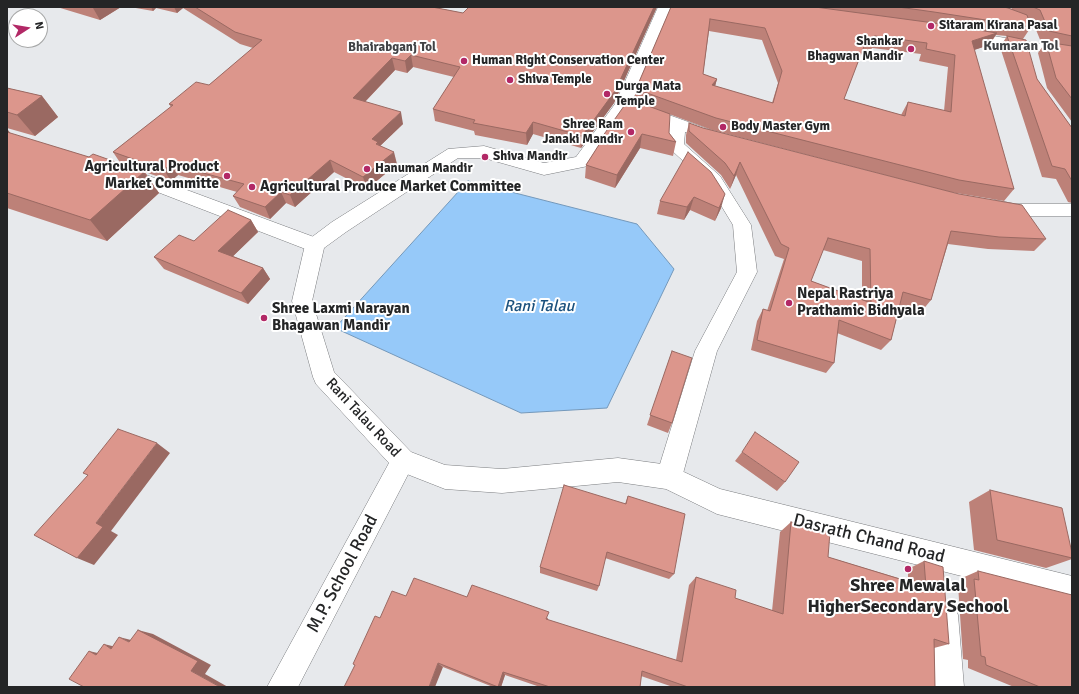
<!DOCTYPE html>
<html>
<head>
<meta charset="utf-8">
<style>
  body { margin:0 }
  #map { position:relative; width:1079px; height:694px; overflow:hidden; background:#e7e9ec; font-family:Signika,sans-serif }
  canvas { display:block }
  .frame { position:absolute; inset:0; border:8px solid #242526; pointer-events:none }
  .north { position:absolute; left:8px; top:8px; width:40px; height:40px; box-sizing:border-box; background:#fff; border:1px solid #a7a8a8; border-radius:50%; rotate:78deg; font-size:11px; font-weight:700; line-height:16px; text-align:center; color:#242526 }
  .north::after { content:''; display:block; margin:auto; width:14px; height:18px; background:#b22866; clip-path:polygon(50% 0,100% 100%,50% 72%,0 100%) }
</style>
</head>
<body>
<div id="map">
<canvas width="1079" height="694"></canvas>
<div class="frame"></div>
<div class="north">N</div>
</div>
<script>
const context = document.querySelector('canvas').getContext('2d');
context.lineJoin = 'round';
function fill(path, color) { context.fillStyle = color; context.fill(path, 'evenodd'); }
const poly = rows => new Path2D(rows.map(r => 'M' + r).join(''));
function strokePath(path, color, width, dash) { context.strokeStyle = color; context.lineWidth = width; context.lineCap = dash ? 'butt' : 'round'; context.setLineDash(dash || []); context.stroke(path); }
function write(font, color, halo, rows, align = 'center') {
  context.font = font + ' Signika,sans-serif'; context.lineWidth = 4; context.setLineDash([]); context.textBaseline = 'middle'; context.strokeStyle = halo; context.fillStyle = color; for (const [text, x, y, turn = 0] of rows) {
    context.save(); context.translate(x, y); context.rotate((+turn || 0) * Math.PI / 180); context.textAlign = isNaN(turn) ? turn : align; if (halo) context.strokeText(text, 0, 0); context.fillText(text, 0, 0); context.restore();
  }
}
const water = poly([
  [468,181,637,224,674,269,607,408,521,413,335,328,468,181]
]);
fill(water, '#96c9f9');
strokePath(water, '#7498ba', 1);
const minor = poly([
  [963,31,1072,49,1072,57,958,38,956,35,958,32,963,31],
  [641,105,722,134,724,138,722,142,716,143,685,132,684,144,720,176,751,225,757,272,717,351,682,477,678,486,669,489,660,486,656,477,695,351,737,272,733,225,708,184,667,146,669,126,635,113,633,110,635,107,641,105],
  [995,200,1015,204,1072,204,1072,216,1015,216,988,211,986,206,988,201,995,200],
  [944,601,954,605,958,615,964,687,934,687,930,615,934,605,944,601]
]);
const tertiary = poly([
  [122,166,322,240,325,245,322,250,315,252,308,250,116,176,113,172,116,168,122,166],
  [403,449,445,465,502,469,618,458,669,465,720,489,1072,576,1072,604,717,514,666,489,618,482,502,493,445,489,394,469,391,461,394,453,403,449]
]);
const secondary = poly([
  [658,7,672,7,631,104,588,166,544,175,484,158,458,158,346,232,324,248,312,301,334,372,412,453,415,461,298,687,267,687,389,463,316,384,313,377,292,301,305,245,308,240,332,222,448,149,484,146,544,163,576,157,615,104,658,7]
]);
strokePath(minor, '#7a7c7f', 1);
strokePath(tertiary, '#7a7c7f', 1);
strokePath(secondary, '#7a7c7f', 1);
fill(minor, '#fff');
fill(tertiary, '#fff');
fill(secondary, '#fff');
fill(poly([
  [57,7,121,7,100,20],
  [130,7,432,7,463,13,469,7,657,7,614,103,581,148,533,134,527,145,475,135,474,131,435,121,433,109,454,77,413,67,407,73,395,70,365,102,403,124,380,146,397,164,367,189,334,172,295,207,286,203,270,219,240,207,233,196,237,192,178,175,171,181,145,172,159,193,107,241,7,208,7,129,11,134,89,157,121,164,113,152,171,107,169,104,209,85,253,48,240,44,183,8,177,13,156,8,153,11],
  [671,7,1004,7,1012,9,1011,7,1072,7,1072,122,1047,88,1038,53,1045,43,1041,42,1032,20,1028,18,1031,27,1023,39,1037,79,1072,128,1072,203,1068,202,1056,179,1042,177,1000,47,1007,36,996,35,989,45,974,50,1014,189,1004,201,950,192,712,130,669,114,669,133,676,142,673,156,640,148,615,188,585,178,586,165,599,145,600,140,634,101,636,89],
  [709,31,762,40,778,83,772,103,715,86,717,79,703,74],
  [872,48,921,54,919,61,948,67,944,111,908,102,901,115,844,99,861,53,869,54],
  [7,88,42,96,58,117,35,136,7,128],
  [689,123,703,128,1046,239,1034,251,988,249,948,244,931,300,921,312,900,305,891,340,881,350,837,333,834,363,826,373,751,350,757,321,763,309,767,311,784,259,775,256,736,175,730,189,721,175,686,143,686,135],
  [823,250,862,261,862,300,811,281],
  [711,172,721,208,715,221,690,210,684,220,657,214,660,201],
  [251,220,258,232,233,256,263,268,270,279,248,304,164,269,154,257,194,241],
  [672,351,672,423,668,433,647,425],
  [742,452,785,482,777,491,735,461],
  [990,490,1072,553,1072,559,1046,568,974,550,969,502],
  [628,496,674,574,669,579,605,558,599,586,597,591,540,573,540,567,625,504],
  [791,522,828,557,908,581,908,569,924,561,949,644,934,648,935,687,673,687,641,676,640,687,540,687,505,675,501,687,493,687,443,667,380,618,406,596,467,597,548,618,548,620,676,660,689,585,696,577,735,598,772,611,780,532],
  [978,571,1072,687,1014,687,968,668,968,660,963,659,958,585,962,583,962,578]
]), '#bd8178');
fill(poly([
  [95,7,121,7,100,20,93,8],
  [151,7,156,7,156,8,153,11],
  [174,7,183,7,183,8,177,13],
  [654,7,657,7,614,103,581,148,582,136],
  [997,33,989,45,965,53,972,41],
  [411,55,413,67,407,73,405,61],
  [392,58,395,70,357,110,353,98],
  [717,79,714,90,712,85],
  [42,96,58,117,35,136,17,115],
  [401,112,403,124,380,146,372,139],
  [533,122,533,134,527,145,526,133],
  [7,129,22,147,7,140],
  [642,134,640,148,615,188,617,175],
  [394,152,397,164,367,189,363,177],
  [330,160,334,172,295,207,290,195],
  [740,162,736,175,730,189,734,176],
  [170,164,178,175,171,181,164,170],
  [144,172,159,193,107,241,90,220],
  [281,192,286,203,270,219,265,207],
  [725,194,721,208,715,221,719,208],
  [694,197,690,210,684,220,687,207],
  [251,220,258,232,226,263,218,251],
  [263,268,270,279,248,304,241,293],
  [157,443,170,453,111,531,118,535,94,565,77,558,96,523],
  [138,630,153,634,211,665,205,674,228,687,220,687,191,671],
  [119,637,135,641,129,642],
  [104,644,120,648,111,649],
  [89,651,106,655,96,655],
  [438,663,443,667,435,687,429,687],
  [503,672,505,675,501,687,498,687]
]), '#9a6962');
const building = poly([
  [195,7,432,7,463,13,469,7,654,7,615,91,582,136,533,122,526,133,473,123,475,120,433,109,460,67,411,55,405,61,392,58,353,98,401,112,372,139,378,142,376,144,394,152,363,177,330,160,290,195,281,192,265,207,233,196,244,184,170,164,164,170,113,152,173,105,169,104,196,82,209,85,262,40,235,32,195,7],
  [671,7,815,7,934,23,997,33,972,41,1014,189,959,180,716,118,636,89,671,7],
  [710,19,765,28,782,71,773,103,712,85,717,79,703,74,710,19],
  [875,36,927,43,926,49,955,55,951,112,908,102,905,116,844,99,866,41,875,42,875,36],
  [898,7,1004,7,1008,8,1027,15,1031,27,934,12,898,7],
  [1033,7,1072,7,1072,36,1049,31,1040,10,1033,7],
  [1007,36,1026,40,1037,79,1072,128,1072,181,1065,169,1052,166,1007,36],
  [1046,42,1072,46,1072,99,1056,78,1046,42],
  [7,88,42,96,17,115,7,112,7,88],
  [629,99,670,114,669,133,676,142,642,134,617,175,586,165,602,140,600,140,629,99],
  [689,123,703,128,959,194,1022,205,1046,239,999,237,951,231,931,300,903,292,891,340,839,320,834,363,757,340,763,309,770,311,789,248,781,244,740,162,734,176,725,163,689,131,689,123],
  [828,238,870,249,871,303,811,281,828,238],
  [7,132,89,157,93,154,144,172,90,220,7,193,7,132],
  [688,152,711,172,725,194,719,208,694,197,687,207,660,201,688,152],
  [228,210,251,220,218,251,263,268,241,293,154,257,179,235,194,241,228,210],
  [672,351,692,358,672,423,650,415,672,351],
  [118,429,157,443,96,523,103,527,77,558,34,535,88,475,83,473,118,429],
  [755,432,799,462,785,482,742,452,755,432],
  [564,485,626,504,628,496,685,514,674,574,607,552,599,586,540,567,564,485],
  [990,490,1062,508,1072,553,1072,558,997,540,990,490],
  [791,522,830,532,828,557,926,587,924,561,943,567,949,644,934,639,935,687,688,687,642,671,640,687,550,687,503,672,498,687,438,663,429,687,344,687,355,665,353,664,375,616,380,618,392,591,406,596,414,578,467,597,472,585,549,612,546,619,682,662,696,577,736,590,735,598,783,614,791,522],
  [978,571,1072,595,1072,687,1040,687,986,665,985,657,981,656,974,579,979,580,978,571],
  [138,630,198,661,191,671,220,687,84,687,69,679,89,651,96,655,104,644,111,649,119,637,129,642,138,630]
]);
fill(building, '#dc968c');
strokePath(building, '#9a6962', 1);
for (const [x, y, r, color] of [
  [931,26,4,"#b22866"],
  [911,49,4,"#b22866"],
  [464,61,4,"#b22866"],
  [510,80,4,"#b22866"],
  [607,94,4,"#b22866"],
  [723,127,4,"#b22866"],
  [631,132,4,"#b22866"],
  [485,157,4,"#b22866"],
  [367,169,4,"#b22866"],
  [227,176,4,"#b22866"],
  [252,187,4,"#b22866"],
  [789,303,4,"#b22866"],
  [264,318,4,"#b22866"],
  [908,569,4,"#b22866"]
]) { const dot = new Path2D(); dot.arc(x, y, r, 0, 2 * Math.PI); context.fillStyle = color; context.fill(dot); strokePath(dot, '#fff', 1.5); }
write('bold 13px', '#242526', '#fff', [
  ["Sitaram Kirana Pasal",939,26],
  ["Shankar",903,42,"right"],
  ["Bhagwan Mandir",903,57,"right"],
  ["Human Right Conservation Center",472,61],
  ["Shiva Temple",518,80],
  ["Durga Mata",615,87],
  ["Temple",615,102],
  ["Shree Ram",623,125,"right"],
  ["Janaki Mandir",623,140,"right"],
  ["Body Master Gym",731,127],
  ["Shiva Mandir",493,157],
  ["Hanuman Mandir",375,169]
], 'left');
write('bold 13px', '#404245', '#fff', [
  ["Bhairabganj Tol",392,48]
]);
write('bold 14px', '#404245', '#fff', [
  ["Kumaran Tol",1021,46]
]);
write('bold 15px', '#242526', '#fff', [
  ["Agricultural Product",219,167,"right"],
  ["Market Committe",219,184,"right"],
  ["Agricultural Produce Market Committee",260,187],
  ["Nepal Rastriya",797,294],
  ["Prathamic Bidhyala",797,311],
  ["Shree Laxmi Narayan",272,309],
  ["Bhagawan Mandir",272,326]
], 'left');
write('15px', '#242526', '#fff', [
  ["Rani Talau Road",363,418,47]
]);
write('italic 16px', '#1a507d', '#fff', [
  ["Rani Talau",539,307]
]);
write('18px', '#242526', '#fff', [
  ["Dasrath Chand Road",869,539,14],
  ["M.P. School Road",343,574,-62]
]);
write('bold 18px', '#242526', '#fff', [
  ["Shree Mewalal",908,586],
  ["HigherSecondary Sechool",908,607]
]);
</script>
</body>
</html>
